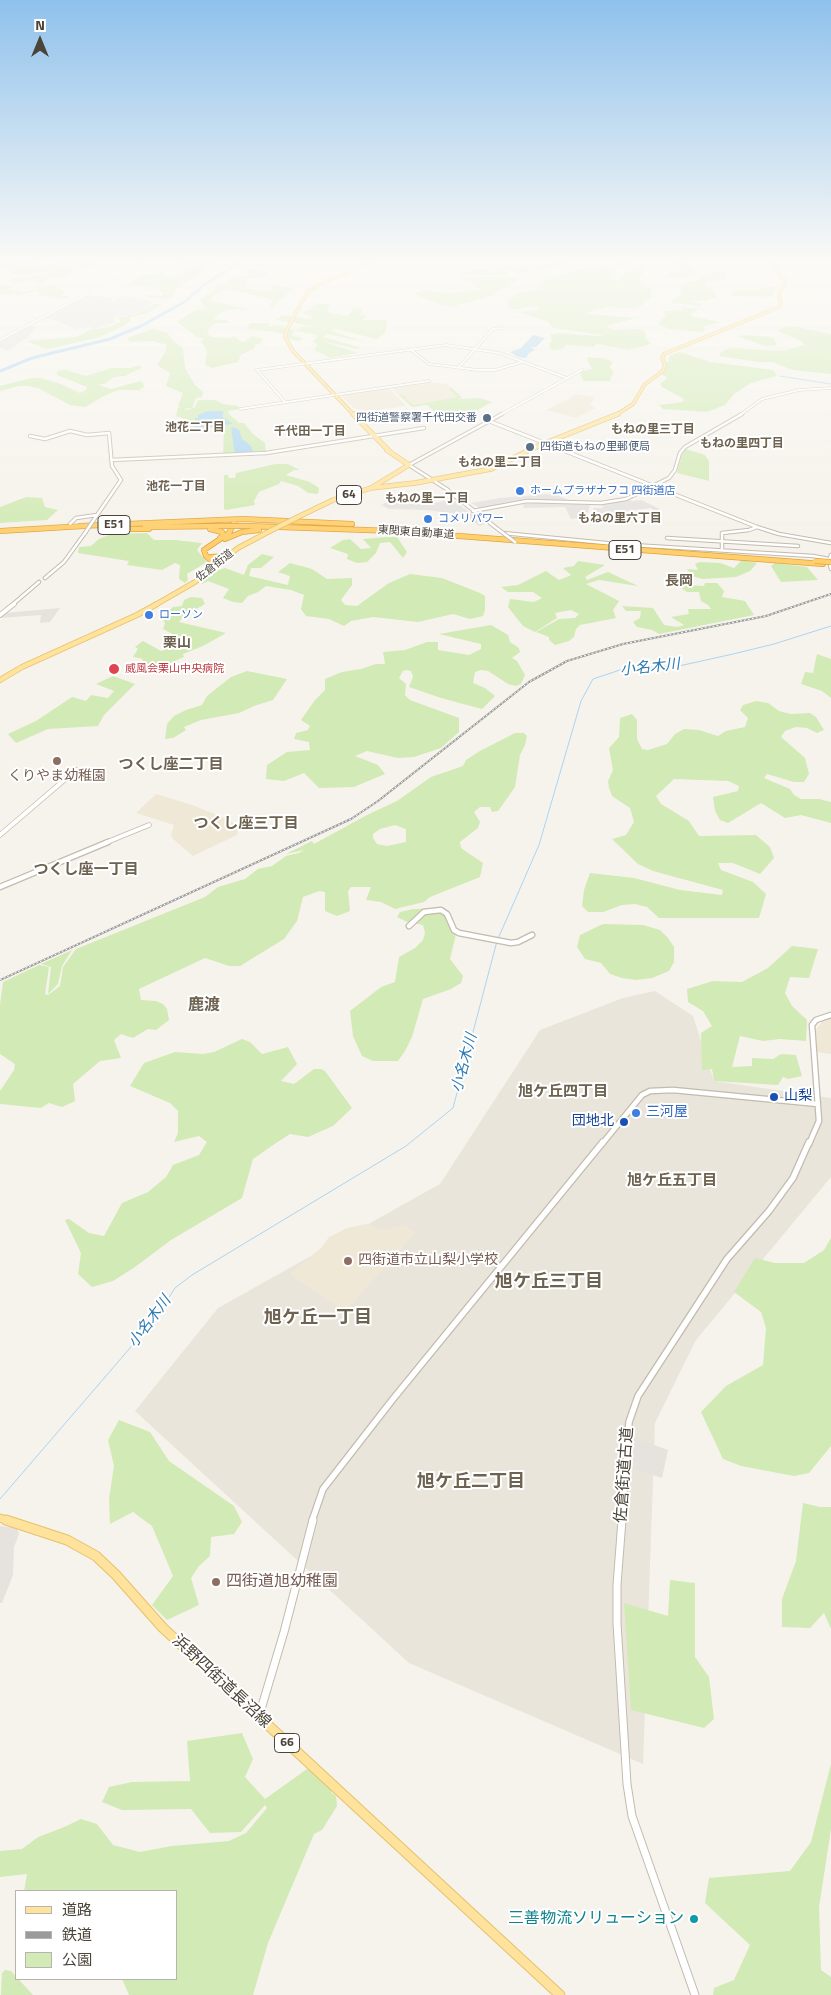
<!DOCTYPE html>
<html>
<head>
<meta charset="utf-8">
<style>
  body { margin:0 }
  #map { position:relative; width:831px; height:1995px; overflow:hidden; background:#f6f3ec; font-family:"Titillium Web","Noto Sans JP",sans-serif }
  canvas { display:block }
  .legend { position:absolute; left:15px; top:1890px; width:162px; height:90px; box-sizing:border-box; background:#fff; border:1px solid #b7b4b0; margin:0; padding:6px 9px; list-style:none; font-size:15px; color:#4b4439 }
  .legend li { display:flex; align-items:center; gap:10px; height:25px }
  .legend b { width:25px; border:1px solid #b7b4b0 }
  .north { position:absolute; left:15px; top:15px; width:50px; height:50px; -webkit-text-stroke:4px #fff; paint-order:stroke; rotate:0deg; font-size:14px; font-weight:700; line-height:20px; text-align:center; color:#4b4439 }
  .north::after { content:''; display:block; margin:auto; width:18px; height:22px; background:#4b4439; clip-path:polygon(50% 0,100% 100%,50% 72%,0 100%) }
</style>
</head>
<body>
<div id="map">
<canvas width="831" height="1995"></canvas>
<ul class="legend">
<li><b style="height:6px;background:#ffe39c"></b>道路</li>
<li><b style="height:6px;background:#9a9a9a"></b>鉄道</li>
<li><b style="height:14px;background:#d2eab5"></b>公園</li>
</ul>
<div class="north">N</div>
</div>
<script>
const context = document.querySelector('canvas').getContext('2d');
context.lineJoin = 'round';
function fill(path, color) { context.fillStyle = color; context.fill(path, 'evenodd'); }
const poly = rows => new Path2D(rows.map(r => 'M' + r).join(''));
function strokePath(path, color, width, dash) { context.strokeStyle = color; context.lineWidth = width; context.lineCap = dash ? 'butt' : 'round'; context.setLineDash(dash || []); context.stroke(path); }
function write(font, color, halo, rows, align = 'center') {
  context.font = font + ' "Titillium Web","Noto Sans JP",sans-serif'; context.lineWidth = 4; context.setLineDash([]); context.textBaseline = 'middle'; context.strokeStyle = halo; context.fillStyle = color; for (const [text, x, y, turn = 0] of rows) {
    context.save(); context.translate(x, y); context.rotate((+turn || 0) * Math.PI / 180); context.textAlign = isNaN(turn) ? turn : align; if (halo) context.strokeText(text, 0, 0); context.fillText(text, 0, 0); context.restore();
  }
}
fill(poly([
  [655,991,693,1016,714,1081,831,1098,831,1177,696,1340,655,1423,643,1764,409,1663,135,1411,218,1308,440,1184,540,1030,623,998]
]), '#eae5da');
fill(poly([
  [88,295,112,298,113,302,138,308,115,302,115,299,120,296,154,301,144,309,132,315,115,316,113,320,116,322,94,329,90,327,75,329,55,320,43,318],
  [29,326,37,327,27,338,7,351,0,347,0,341],
  [60,608,50,622,40,623,41,615,0,618,5,613],
  [636,1438,668,1450,662,1478,629,1467,631,1441],
  [0,1526,17,1528,19,1534,14,1547,13,1575,2,1603,0,1603]
]), '#e6e2dd');
fill(poly([
  [429,382,447,384,462,397,412,407,391,388],
  [389,388,406,406,371,411,355,409,340,395],
  [574,394,595,397,590,405,596,408,576,418,546,410,571,398],
  [156,794,192,805,222,817,238,825,237,835,193,856,173,839,171,835,174,825,136,813],
  [831,1019,831,1054,817,1052,816,1030,822,1022],
  [366,1224,383,1230,404,1225,416,1232,345,1312,289,1274,321,1248,329,1237,347,1228]
]), '#efe8d6');
fill(poly([
  [0,263,32,263,43,266,59,263,99,263,61,277,48,279,44,283,34,283,35,279,16,284,7,281,10,279,43,274,52,271,23,275,15,274,1,267],
  [180,263,216,263,205,267,196,277,178,287,174,295,167,299,146,297,148,295,161,296,164,292,160,292,156,287,130,285,128,284,137,279,139,275,152,275,164,270,164,276,183,275,182,269,191,266],
  [553,263,570,263,519,274,509,269,504,269,507,274,503,275,462,275,459,273,479,269,491,271,496,267,511,264,514,267,522,267,523,264,548,265],
  [617,263,630,263,631,266,643,270,642,275,637,279,643,281,643,285,652,288,651,298,645,301,643,305,633,308,608,307,587,312,589,314,636,318,606,326,613,330,638,329,644,331,646,338,651,344,629,350,597,344,593,347,567,345,562,349,553,350,549,348,549,344,552,341,550,335,557,333,599,336,604,335,553,328,547,321,518,312,539,310,539,306,516,309,510,309,508,305,507,302,519,293,541,289,538,283,545,279,582,269,605,266,611,267,616,271,614,279,622,281,620,277,626,271],
  [670,263,684,263,698,273,687,277,668,277,666,275,676,269],
  [251,269,267,272,268,276,246,279,245,281,250,283,245,284,245,288,272,291,275,290,269,286,272,285,295,288,278,301,273,308,270,306,273,300,229,289,222,290,208,300,252,310,233,309,222,312,213,319,227,320,228,323,216,323,209,328,207,333,211,337,231,338,234,336,240,341,244,342,252,336,264,339,260,341,262,343,255,345,255,348,241,355,238,362,212,368,205,365,207,351,201,341,204,339,197,337,177,322,195,310,205,309,200,300,214,291,214,288,231,280,234,275,246,277,250,275,246,272],
  [723,272,726,274,727,279,707,282,705,286,706,288,715,290,716,298,702,301,688,301,702,304,700,306,673,303,671,301,682,294,678,290,687,282,699,280,706,273],
  [459,276,518,278,520,279,491,296,451,307,441,305,414,294,423,290,445,293,480,290,474,283,458,278],
  [3,285,13,286,8,289,24,292,38,289,39,286,56,285,66,293,61,295,68,297,69,299,39,295,39,290,22,294,0,295,0,287],
  [773,286,778,287,771,297,731,296,732,292,735,291,759,290],
  [162,303,150,312,129,318,131,320,125,325,97,338,47,349,26,341,75,337,85,333,88,330,110,327,120,322,119,317,134,315,152,305],
  [319,303,330,305,327,312,347,316,355,308,365,309,362,310,361,314,367,316,362,320,387,320,386,329,384,334,376,339,333,328,332,331,365,342,327,334,323,337,362,348,357,349,322,341,358,353,330,358,314,350,317,344,313,342,318,336,314,334,295,331,291,335,303,338,299,341,287,339,287,334,277,333,278,332,246,329,250,323,269,323,269,326,279,325,285,326,284,328,296,330,304,326,319,327,276,320,282,315,310,319,312,316,302,313,308,310,316,310,310,308],
  [682,307,698,309,691,314,692,316,720,322,702,327,706,330,702,332,669,329,658,324,666,315,662,311,682,310],
  [784,326,797,327,831,334,831,374,792,370,772,362,758,362,720,356,720,353,729,348,783,351,804,345,801,341,778,331],
  [153,329,167,332,171,339,183,348,185,368,195,385,203,392,202,397,196,398,192,408,184,409,188,410,195,407,198,400,215,400,223,404,238,406,240,409,228,411,229,414,239,423,244,423,253,434,265,443,266,453,223,455,224,428,181,429,183,418,176,416,178,407,182,408,178,406,183,393,166,386,170,373,157,365,165,352,167,345,152,341,131,342,127,340,129,337],
  [745,335,773,337,777,344,775,346,764,346,738,336],
  [679,352,711,362,773,370,777,376,751,383,734,394,725,405,707,412,663,409,659,405,683,402,684,399,662,387,660,384,667,378,658,372,669,360,669,356],
  [588,357,602,358,613,362,610,367,614,374,611,376,610,381,583,381,580,372,592,369,587,360],
  [140,365,141,368,125,376,114,377,106,383,99,385,111,389,140,381,143,383,144,387,139,390,118,390,104,396,85,407,70,405,38,388,28,386,19,386,0,391,0,386,31,378,40,378,61,384,80,393,86,390,87,387,57,375,57,371,66,370,86,376,111,368,130,368],
  [452,388,462,398,457,399,480,398,492,402,468,415,442,419,427,405,440,403,412,407,399,395,405,396,406,397,404,398,414,405,458,397,449,389],
  [686,449,705,455,709,461,709,481,677,473,682,455],
  [275,464,288,464,300,470,294,470,286,475,310,482,319,488,318,494,308,493,298,486,281,481,279,484,259,492,254,501,255,505,226,510,224,509,224,475,228,475,229,478,235,478,236,473],
  [26,497,42,498,45,507,58,510,47,520,0,523,0,507],
  [147,533,154,540,175,540,202,543,197,550,207,562,187,574,188,580,185,583,179,579,180,565,175,563,162,570,127,565,129,561,78,553,79,547,91,546,99,539,111,534],
  [388,537,397,537,407,552,403,558,390,542,380,543,376,553,367,562,357,563,347,559,348,554,330,548,343,540,350,539,361,549,371,548,363,539],
  [262,554,274,557,261,568,251,568,249,576,288,585,290,576,278,572,290,563,312,569,327,579,352,578,352,585,341,600,345,605,357,606,389,583,410,574,442,578,480,593,485,596,485,610,483,616,470,619,453,614,418,622,373,617,351,621,344,626,329,619,306,616,301,609,304,595,291,590,266,586,258,592,248,596,242,603,233,602,223,598,229,589,208,581,202,584,200,581,208,573,225,568,244,575,248,565],
  [742,560,757,563,750,571,736,577,703,579,692,576,687,569,698,570,695,564,700,562,720,563,734,568],
  [578,561,605,565,585,577,587,580,608,572,638,586,599,580,586,584,619,601,613,610,616,618,580,625,576,629,574,637,569,641,555,645,549,640,549,637,536,632,559,619,575,618,579,614,571,610,555,613,557,618,535,632,523,626,508,607,510,599,534,602,542,598,533,592,508,592,501,587,518,585,546,571,559,580,567,577,571,575,563,568,574,566],
  [775,563,807,567,818,580,781,582,771,566],
  [675,580,688,581,688,585,704,586,705,583,717,583,724,591,722,597,745,601,754,615,659,634,652,630,637,627,633,622,640,618,641,611,626,611,622,606,653,608,664,625,677,627,684,625,671,617,689,614,688,609,711,609,708,605,701,601,699,592,687,592,677,585],
  [191,597,202,598,205,604,183,617,179,622,226,633,203,646,183,654,184,657,151,671,140,664,143,659,133,657,138,649,135,647,143,641,161,651,174,646,181,639,163,629,165,623,162,617,173,607,182,606,184,600],
  [491,625,508,635,510,642,519,648,520,652,512,658,517,661,525,675,521,684,516,686,508,684,488,671,481,670,475,672,473,683,485,688,495,696,482,709,441,698,409,687,413,677,411,671,407,670,403,671,399,678,406,684,405,695,410,700,459,718,459,732,441,748,414,757,398,758,367,751,355,756,378,765,385,774,354,787,319,788,304,773,284,781,266,779,267,765,287,752,310,750,309,742,294,739,296,733,308,730,310,726,301,720,315,700,325,690,325,679,342,672,361,669,376,664,385,664,383,652,405,650,427,642,438,642,438,650,469,655,481,649,481,644,439,634],
  [817,654,831,659,831,698,822,691,801,684,805,672,813,673],
  [247,671,287,679,273,700,254,706,239,713,201,720,184,727,186,730,173,738,165,739,167,724,174,716,186,710,202,705,207,696,231,677],
  [113,676,135,684,104,715,98,726,48,729,16,743,8,734,36,721,72,697,86,701,91,695,108,698,114,691,96,684],
  [756,701,768,703,779,711,791,714,810,713,816,717,824,730,817,733,807,728,796,727,785,731,781,737,805,758,809,774,804,782,794,782,767,774,764,778,790,789,794,795,801,799,819,799,831,802,831,823,801,815,785,818,761,803,728,823,720,820,715,811,713,797,738,791,739,786,728,781,674,779,656,796,661,804,689,821,699,836,756,835,770,847,774,858,760,874,733,863,718,863,721,870,753,882,766,894,759,918,659,918,647,907,635,904,622,905,603,912,588,912,582,906,584,890,590,873,634,878,680,890,722,895,723,890,653,871,638,864,612,839,626,835,634,822,630,808,612,796,609,788,608,781,613,770,609,748,619,737,620,718,632,714,637,720,637,739,642,749,648,750,667,744,675,734,684,729,699,730,718,736,726,731,745,727,748,718,740,710,743,705],
  [515,733,524,733,527,736,525,745,520,755,515,787,498,811,492,812,490,807,480,807,474,812,480,822,478,828,460,842,461,848,483,863,480,877,430,897,424,902,395,909,381,902,366,900,371,887,351,887,348,891,350,911,337,916,325,911,325,892,319,891,303,897,297,921,284,939,240,966,229,966,205,958,139,989,141,1000,156,1001,163,1004,167,1009,169,1020,156,1030,148,1029,133,1038,121,1034,114,1040,121,1058,100,1061,73,1084,75,1101,62,1107,49,1103,41,1108,0,1104,0,1091,14,1070,15,1064,0,1054,0,1005,3,982,39,965,49,967,45,994,48,995,60,986,63,967,76,949,205,897,218,887,245,879,258,869,272,866,286,856,299,853,304,850,286,854,312,841,314,844,367,815,397,801,431,777,463,766,466,760,480,751],
  [395,825,406,829,406,842,387,846,377,844,373,838,373,834,380,829],
  [439,908,456,934,450,959,463,976,461,983,451,989,423,999,412,1037,405,1051,398,1061,373,1061,362,1056,353,1036,350,1011,381,987,395,982,399,957,415,948,423,940,425,933,423,925,407,922,397,917,400,912,413,909],
  [603,924,643,925,660,930,668,938,674,947,674,962,669,971,652,978,636,980,622,978,610,974,601,963,585,959,577,947,580,935],
  [792,946,818,949,809,978,790,977,785,993,792,1006,807,1020,806,1041,780,1039,763,1041,740,1036,732,1067,752,1066,752,1058,773,1059,781,1054,796,1055,802,1076,788,1079,783,1077,778,1085,714,1081,712,1069,702,1070,701,1033,712,1026,703,1011,688,1002,687,989,713,981,742,982,768,968],
  [72,950,62,966,58,984,48,994,51,967,41,964],
  [242,1039,250,1042,262,1054,288,1047,297,1064,281,1081,294,1084,314,1069,321,1069,325,1071,352,1108,333,1126,308,1137,290,1134,276,1143,253,1159,242,1198,171,1240,135,1267,113,1281,92,1287,78,1274,81,1253,65,1220,69,1219,89,1233,104,1236,122,1203,148,1192,166,1177,173,1165,199,1155,207,1142,199,1136,174,1142,178,1133,178,1111,170,1103,130,1086,144,1063,175,1052,203,1054,214,1052],
  [831,1238,831,1446,809,1473,794,1476,741,1466,723,1459,701,1412,726,1386,763,1365,766,1328,761,1312,734,1292,755,1258,775,1263,804,1263,824,1250],
  [119,1420,150,1432,169,1461,234,1506,242,1522,234,1534,211,1537,210,1556,199,1566,191,1578,199,1605,167,1620,152,1605,173,1576,152,1526,133,1512,110,1524,109,1499,114,1466,108,1440],
  [803,1503,820,1507,831,1507,831,1629,824,1613,810,1628,782,1627,782,1599,796,1561],
  [670,1580,695,1583,695,1657,709,1677,714,1719,704,1728,631,1710,624,1603,668,1616],
  [242,1733,253,1759,245,1777,265,1799,307,1769,328,1783,332,1793,336,1796,337,1806,322,1830,314,1834,268,1943,253,1995,129,1995,122,1979,176,1979,176,1891,24,1891,27,1874,0,1877,0,1851,22,1849,38,1837,62,1828,81,1819,97,1824,113,1845,140,1852,172,1846,229,1841,246,1833,267,1808,265,1805,241,1832,210,1833,191,1809,122,1810,102,1802,109,1787,132,1782,190,1781,187,1741],
  [831,1764,831,1829,819,1907,821,1970,831,1977,831,1995,713,1995,714,1988,734,1980,750,1945,705,1903,709,1878,790,1871,811,1842],
  [5,1970,11,1971,33,1995,1,1995,2,1973]
]), '#d2eab5');
fill(poly([
  [546,494,558,495,568,500,523,500,480,508,471,503,500,498],
  [451,499,486,524,479,526,465,515,427,510,389,509,381,505,387,502,417,504,435,503],
  [630,500,632,501,641,500,658,508,661,512,656,512,651,508,600,514,606,522,604,522,595,517,593,508,603,508,602,504],
  [554,502,590,504,587,517,571,519,565,507,524,508,523,504]
]), '#e5e3e0');
fill(poly([
  [533,335,545,338,536,347,531,347,535,350,529,353,526,358,518,357,510,352,521,348],
  [208,411,224,411,222,417,233,424,194,428,195,418,198,418,198,415],
  [234,427,239,430,242,439,250,445,254,453,235,454,231,428]
]), '#a9d4f2');
strokePath(poly([
  [780,376,831,384],
  [0,1499,155,1319,175,1288,192,1275,406,1146,453,1108,497,941,539,845,581,701,593,679,626,668,679,666,733,654,774,644,831,626]
]), '#a9d4f2', 1);
strokePath(poly([
  [0,371,32,358,110,339,141,326,186,301,205,284,239,263]
]), '#a9d4f2', 3);
const minorFar5 = poly([
  [0,340,115,279,130,273,142,263],
  [410,349,429,364,478,370,495,370,522,362],
  [458,368,493,329,502,328],
  [257,370,446,345,499,353,567,378],
  [257,370,285,402],
  [240,409,429,381],
  [500,415,582,370],
  [740,415,762,399,799,390,831,388]
]);
const minorFar4 = poly([
  [489,421,757,527,779,534,831,543],
  [30,436,45,439,70,431,87,435,109,433,112,466,121,480,93,521],
  [111,460,266,453,424,428],
  [447,490,503,533,616,544,813,556,829,559],
  [448,490,409,465,502,414],
  [473,511,527,501,601,503,626,499,669,478,675,470,680,453,685,447,742,414],
  [70,524,76,518,97,515],
  [667,538,798,546],
  [722,550,722,533,749,530,757,527],
  [831,555,829,561,831,569],
  [45,578,64,562,85,533],
  [12,605,39,582]
]);
const minorFar3 = poly([
  [0,615,14,604],
  [0,835,76,770],
  [105,843,149,825]
]);
const minorFar2 = poly([
  [0,887,108,842],
  [409,926,424,912,441,910,447,914,454,930,459,933,511,943,518,942,532,935],
  [602,1144,642,1095,650,1091,673,1090,818,1104],
  [809,1144,819,1121,812,1025,816,1020,831,1015]
]);
const minorFar1 = poly([
  [312,1521,323,1489,393,1399,603,1142],
  [622,1521,629,1422,638,1396,727,1259,769,1211,793,1178,809,1142]
]);
const minor = poly([
  [622,1520,617,1585,617,1623,627,1784,632,1816,695,1995],
  [259,1716,284,1632,313,1520]
]);
const majorFar4 = poly([
  [354,415,293,351,285,337,287,329,308,292,318,285,370,263],
  [616,415,633,404,645,384,663,371,665,365,662,358,664,354,779,307,781,304,779,295,785,281,770,263]
]);
const majorFar3 = poly([
  [353,414,390,452],
  [371,488,415,483,491,469,538,446,618,414],
  [298,517,333,500,371,488,409,465,387,450],
  [155,605,195,582,238,548,270,531]
]);
const majorFar2 = poly([
  [0,680,22,667,137,615,157,604]
]);
const majorFar1 = poly([
  [0,1518,9,1521]
]);
const major = poly([
  [6,1520,67,1540,96,1556,116,1575,163,1628,560,1995]
]);
const highway = poly([
  [80,526,243,519,352,524],
  [249,526,394,531,823,564],
  [145,527,227,526],
  [108,529,149,529],
  [210,529,222,532,223,535,220,538],
  [0,531,84,526],
  [225,539,242,532,259,530],
  [211,557,227,556],
  [216,565,206,556,204,550,229,533,235,521]
]);
strokePath(minorFar5, '#c2bbae', 3);
strokePath(minorFar4, '#c2bbae', 4.5);
strokePath(minorFar3, '#c2bbae', 5.5);
strokePath(minorFar2, '#c2bbae', 7);
strokePath(minorFar1, '#c2bbae', 8);
strokePath(minor, '#c2bbae', 9);
strokePath(majorFar4, '#e6c16a', 4);
strokePath(majorFar3, '#e6c16a', 5.5);
strokePath(majorFar2, '#e6c16a', 6);
strokePath(majorFar1, '#e6c16a', 9);
strokePath(major, '#e6c16a', 11);
strokePath(highway, '#e0a43c', 6);
strokePath(minorFar5, '#fff', 2);
strokePath(minorFar4, '#fff', 2.5);
strokePath(minorFar3, '#fff', 4);
strokePath(minorFar2, '#fff', 4.5);
strokePath(minorFar1, '#fff', 5.5);
strokePath(minor, '#fff', 7);
strokePath(majorFar4, '#ffe39c', 2.5);
strokePath(majorFar3, '#ffe39c', 4);
strokePath(majorFar2, '#ffe39c', 4.5);
strokePath(majorFar1, '#ffe39c', 7);
strokePath(major, '#ffe39c', 9);
strokePath(highway, '#ffcf6e', 4.5);
const rail = poly([
  [0,980,351,819,378,801,529,682,567,661,623,644,766,616,831,594]
]);
strokePath(rail, '#9a9a9a', 2);
strokePath(rail, '#fff', 1, [2]);
const minorBridge = poly([
  [85,533,93,521],
  [503,533,515,542]
]);
const majorBridge = poly([
  [270,531,298,517]
]);
const highwayBridge = poly([
  [227,526,249,526],
  [815,561,831,562]
]);
strokePath(minorBridge, '#c2bbae', 4.5, []);
strokePath(majorBridge, '#e6c16a', 5.5, []);
strokePath(highwayBridge, '#e0a43c', 6, []);
strokePath(minorBridge, '#fff', 2.5);
strokePath(majorBridge, '#ffe39c', 4);
strokePath(highwayBridge, '#ffcf6e', 4.5);
const sky = context.createLinearGradient(0, 0, 0, 543);
sky.addColorStop(0, '#8fc1ec');
sky.addColorStop(0.48, '#fbfaf6');
sky.addColorStop(1, '#fbfaf600');
context.fillStyle = sky;
context.fillRect(0, 0, 831, 543);
for (const [x, y, r, color] of [
  [487,418,5,"#5c6f8a"],
  [530,447,5,"#5c6f8a"],
  [520,491,5,"#3f7fe0"],
  [428,519,5,"#3f7fe0"],
  [149,615,5,"#3f7fe0"],
  [114,669,6,"#e0444e"],
  [57,761,5,"#8d6e63"],
  [774,1097,5,"#1a4fb4"],
  [636,1113,5,"#3f7fe0"],
  [624,1122,5,"#1a4fb4"],
  [348,1261,5,"#8d6e63"],
  [216,1582,5,"#8d6e63"],
  [694,1919,5,"#0f9aa8"]
]) { const dot = new Path2D(); dot.arc(x, y, r, 0, 2 * Math.PI); context.fillStyle = color; context.fill(dot); strokePath(dot, '#fff', 2); }
write('11px', '#4e5e75', '#fff', [
  ["四街道警察署千代田交番",477,418],
  ["四街道もねの里郵便局",540,447,"left"]
], 'right');
write('11px', '#366cbe', '#fff', [
  ["ホームプラザナフコ 四街道店",530,491],
  ["コメリパワー",438,519],
  ["ローソン",159,615]
], 'left');
write('11px', '#4b4439', '#fff', [
  ["東関東自動車道",416,533,4],
  ["佐倉街道",215,566,-38]
]);
write('11px', '#be3a42', '#fff', [
  ["威風会栗山中央病院",125,669]
], 'left');
write('bold 12px', '#6e6250', '#fff', [
  ["池花二丁目",195,428],
  ["もねの里三丁目",653,430],
  ["千代田一丁目",310,432],
  ["もねの里四丁目",742,444],
  ["もねの里二丁目",500,463],
  ["池花一丁目",176,487],
  ["もねの里一丁目",427,499],
  ["もねの里六丁目",620,519]
]);
for (const [x, y, w] of [
  [349,495,25],
  [114,525,32],
  [625,550,32],
  [287,1743,25]
]) { const box = new Path2D(); box.roundRect(x - w / 2, y - 9.5, w, 19, 4); context.fillStyle = '#fff'; context.fill(box); strokePath(box, '#4b4439', 1); }
write('bold 12px', '#4b4439', null, [
  ["64",349,495],
  ["E51",114,525],
  ["E51",625,550],
  ["66",287,1743]
]);
write('bold 14px', '#6e6250', '#fff', [
  ["長岡",679,582],
  ["栗山",177,644]
]);
write('14px', '#785e54', '#fff', [
  ["くりやま幼稚園",57,777],
  ["四街道市立山梨小学校",358,1261,"left"]
]);
write('14px', '#164399', '#fff', [
  ["山梨",784,1097],
  ["団地北",614,1122,"right"]
], 'left');
write('14px', '#366cbe', '#fff', [
  ["三河屋",646,1113]
], 'left');
write('italic 15px', '#2e7ab2', '#fff', [
  ["小名木川",650,668,-6],
  ["小名木川",465,1063,-75],
  ["小名木川",150,1322,-53]
]);
write('bold 15px', '#6e6250', '#fff', [
  ["つくし座二丁目",171,765],
  ["つくし座三丁目",246,824],
  ["つくし座一丁目",86,870],
  ["旭ケ丘四丁目",563,1092],
  ["旭ケ丘五丁目",672,1181]
]);
write('bold 16px', '#6e6250', '#fff', [
  ["鹿渡",204,1006]
]);
write('16px', '#4b4439', '#fff', [
  ["佐倉街道古道",625,1475,-86],
  ["浜野四街道長沼線",221,1682,43]
]);
write('16px', '#785e54', '#fff', [
  ["四街道旭幼稚園",226,1582]
], 'left');
write('16px', '#0d838f', '#fff', [
  ["三善物流ソリューション",684,1919]
], 'right');
write('bold 18px', '#6e6250', '#fff', [
  ["旭ケ丘三丁目",549,1283],
  ["旭ケ丘一丁目",318,1319],
  ["旭ケ丘二丁目",471,1483]
]);
</script>
</body>
</html>
